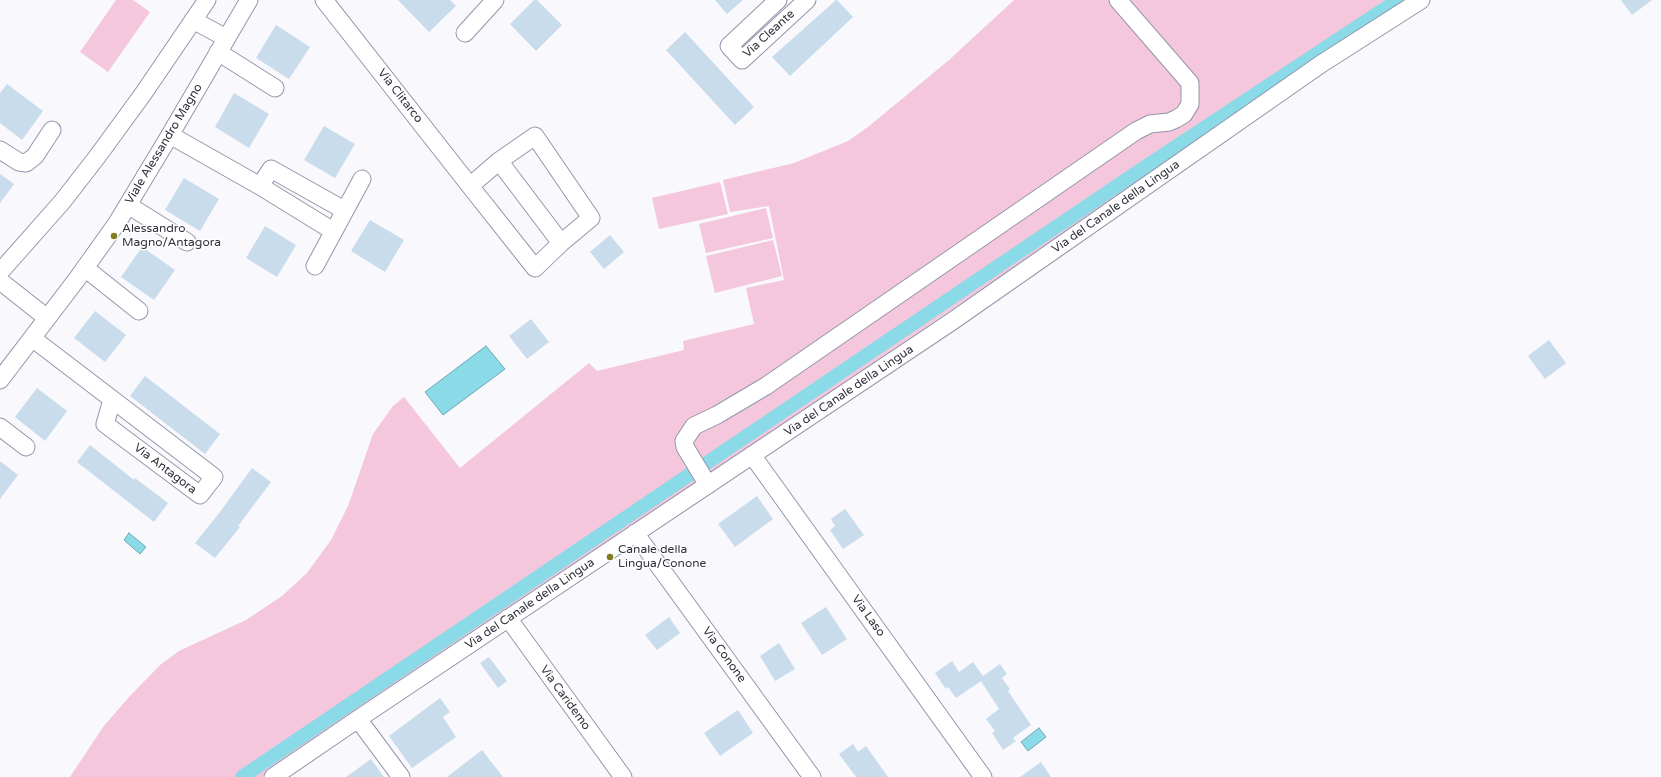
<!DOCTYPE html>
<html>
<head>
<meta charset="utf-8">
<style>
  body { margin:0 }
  canvas { display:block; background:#f8f8fd }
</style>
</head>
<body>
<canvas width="1661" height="777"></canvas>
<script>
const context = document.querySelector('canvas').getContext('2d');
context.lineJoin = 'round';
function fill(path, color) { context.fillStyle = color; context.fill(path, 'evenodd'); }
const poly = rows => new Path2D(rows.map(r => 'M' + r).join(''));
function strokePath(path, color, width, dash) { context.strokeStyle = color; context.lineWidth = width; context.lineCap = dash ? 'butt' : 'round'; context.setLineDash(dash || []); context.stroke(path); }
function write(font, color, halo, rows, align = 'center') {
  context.font = font + ' "Varela Round",sans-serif'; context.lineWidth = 3; context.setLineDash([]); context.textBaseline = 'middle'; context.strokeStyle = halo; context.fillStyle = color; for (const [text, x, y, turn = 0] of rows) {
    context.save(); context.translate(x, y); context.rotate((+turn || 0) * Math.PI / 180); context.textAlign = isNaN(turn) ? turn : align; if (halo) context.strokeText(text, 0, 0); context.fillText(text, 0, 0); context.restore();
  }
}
fill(poly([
  [116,0,133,0,150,12,108,72,80,52],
  [1014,0,1404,0,1405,2,262,777,70,777,103,727,129,697,160,665,179,651,246,620,282,596,307,573,331,540,348,506,373,434,393,406,404,397,460,468,589,363,597,371,684,350,683,341,754,324,746,288,784,280,769,206,730,212,723,180,794,163,848,141,868,127,949,60],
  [720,182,728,214,659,229,652,198],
  [766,208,773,238,706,253,699,224],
  [773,240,782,276,715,293,706,256]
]), '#f5c7dd');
const water = poly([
  [486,346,505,369,443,415,425,392,486,346],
  [129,533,146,547,140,554,124,540,129,533],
  [1039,728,1046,737,1028,751,1021,742,1039,728]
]);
fill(water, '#8adae8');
strokePath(water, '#6fa7b4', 1);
strokePath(poly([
  [242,777,1136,173,1398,0]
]), '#8adae8', 14);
fill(poly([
  [398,0,450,0,456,6,429,32],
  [534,0,537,0,562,25,536,51,510,24],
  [715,0,743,0,727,14],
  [836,0,837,0,853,17,790,76,772,57],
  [1621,0,1652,0,1632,15],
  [276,25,310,47,289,79,256,58],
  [685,32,754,107,735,125,666,50],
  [7,84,43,111,22,140,0,123,0,93],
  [234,93,269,114,249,148,215,127],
  [324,126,355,144,335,178,304,160],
  [0,174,14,184,0,203],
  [184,178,219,199,200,231,165,210],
  [370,220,404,240,385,272,351,251],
  [265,226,296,245,277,277,246,258],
  [610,235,624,252,604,269,590,252],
  [142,247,175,270,154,300,121,277],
  [95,311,126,335,105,362,74,338],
  [531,319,549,342,527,359,509,336],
  [1549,340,1566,363,1545,379,1528,356],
  [145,376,220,434,205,454,130,396],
  [37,388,67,411,45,441,15,417],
  [90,445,134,480,135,478,168,503,154,522,77,462],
  [0,461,18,475,0,499],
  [252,468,271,482,238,526,240,527,215,558,195,543,220,512],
  [757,496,773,519,735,547,718,524],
  [845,509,864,535,843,549,830,530,835,526,831,519],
  [826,607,847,639,822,655,801,623],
  [669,617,680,633,657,650,645,635],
  [779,643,795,669,775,681,760,656],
  [489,657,507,681,498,688,480,663],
  [952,661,959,672,973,662,983,676,1000,664,1007,674,1002,678,1010,689,1008,691,1031,725,1013,738,1016,741,1003,750,992,733,995,731,986,719,999,709,981,681,956,698,948,687,946,689,935,673],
  [440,698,450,712,443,717,456,737,412,768,389,736],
  [738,710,753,733,720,756,704,733],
  [853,744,858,752,866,746,888,777,856,777,839,754],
  [482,750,503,777,447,777],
  [371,759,384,777,346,777],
  [1041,762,1051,777,1020,777]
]), '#c9dcec');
const minor = poly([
  [324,0,470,186,535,268,561,243,591,218,535,136,499,161,470,186],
  [778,0,729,46,742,60,807,0],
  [193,20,226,38],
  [465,33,495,0],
  [218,52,275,88],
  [170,135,260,186,333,231],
  [0,150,19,162,26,163,35,156,52,130],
  [499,161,561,243],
  [260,186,271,169,344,210],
  [128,205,187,242],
  [315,266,362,179],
  [85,268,139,311],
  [0,272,62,202,97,157,143,94,207,0],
  [0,281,47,318],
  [32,338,214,477,200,495,105,424,112,400],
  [0,380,77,279,117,223,170,135,249,0],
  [0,427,26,447],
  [752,455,983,777],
  [708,485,685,447,684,441,694,426,717,415,766,386,1136,131,1150,124,1169,122,1176,119,1184,114,1190,104,1190,83,1118,0],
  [635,533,812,777],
  [508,618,623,777],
  [358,719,401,777],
  [273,777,358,719,951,322,1321,64,1421,0]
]);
strokePath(minor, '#9396ab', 19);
strokePath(minor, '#fff', 17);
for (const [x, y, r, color] of [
  [114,236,4,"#817b21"],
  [610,557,4,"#817b21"]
]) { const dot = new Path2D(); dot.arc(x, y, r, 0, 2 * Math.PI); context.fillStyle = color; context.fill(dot); strokePath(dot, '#fff', 1.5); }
write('12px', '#30313a', '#fff', [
  ["Via Cleante",769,34,-42],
  ["Via Clitarco",400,96,52],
  ["Viale Alessandro Magno",164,144,-59],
  ["Via del Canale della Lingua",1116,207,-35],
  ["Via del Canale della Lingua",849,391,-34],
  ["Via Antagora",165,469,37],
  ["Via del Canale della Lingua",530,604,-34],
  ["Via Laso",868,616,54],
  ["Via Conone",724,655,54],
  ["Via Caridemo",565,698,54]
]);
write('12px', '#30313a', '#fff', [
  ["Alessandro",122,229],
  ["Magno/Antagora",122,243],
  ["Canale della",618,550],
  ["Lingua/Conone",618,564]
], 'left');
</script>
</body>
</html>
